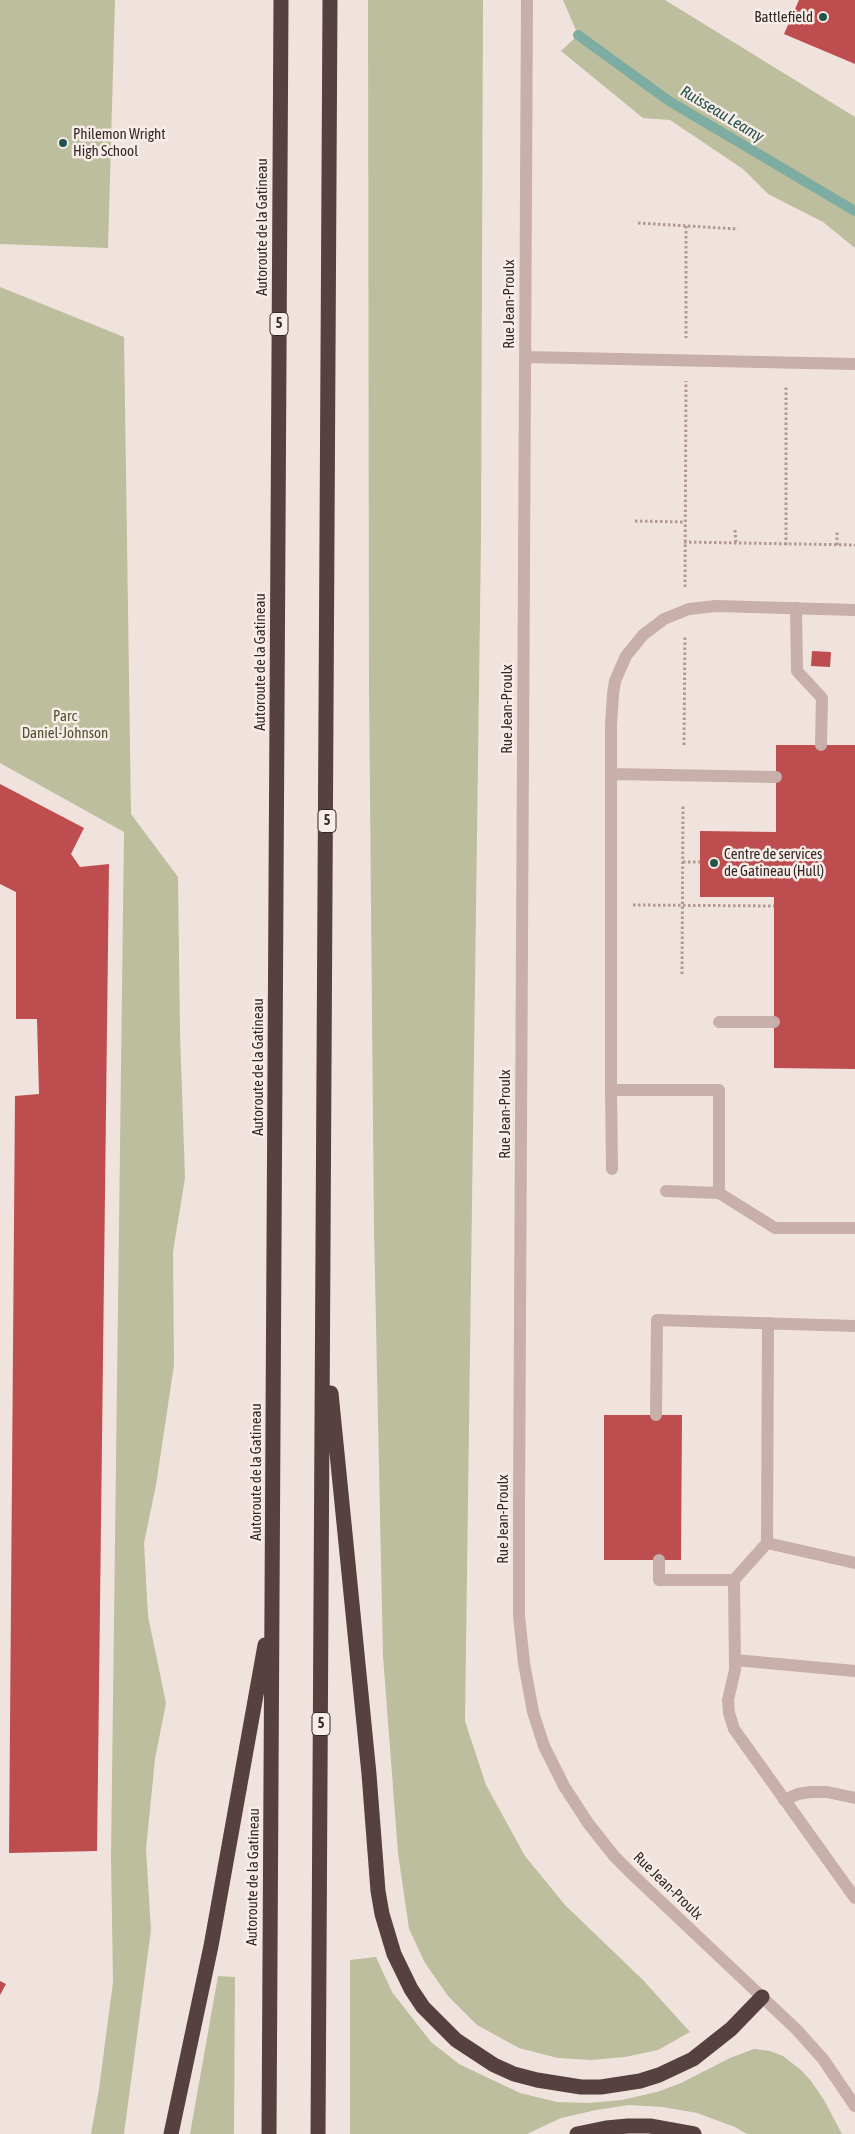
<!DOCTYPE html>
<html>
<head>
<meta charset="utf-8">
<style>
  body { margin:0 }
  canvas { display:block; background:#f0e2dc }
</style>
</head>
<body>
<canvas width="855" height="2134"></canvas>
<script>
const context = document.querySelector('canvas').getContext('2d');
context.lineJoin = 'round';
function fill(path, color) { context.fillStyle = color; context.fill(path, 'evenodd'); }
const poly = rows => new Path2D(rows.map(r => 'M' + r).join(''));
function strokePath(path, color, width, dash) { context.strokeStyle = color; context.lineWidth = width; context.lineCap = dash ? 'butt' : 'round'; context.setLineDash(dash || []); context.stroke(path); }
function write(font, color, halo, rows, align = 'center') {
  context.font = font + ' "Asap Condensed",sans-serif'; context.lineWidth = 5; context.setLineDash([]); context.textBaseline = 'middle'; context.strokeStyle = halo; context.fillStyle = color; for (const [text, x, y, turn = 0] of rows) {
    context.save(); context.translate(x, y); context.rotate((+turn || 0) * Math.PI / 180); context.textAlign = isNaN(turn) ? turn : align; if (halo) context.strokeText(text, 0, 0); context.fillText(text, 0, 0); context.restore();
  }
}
fill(poly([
  [0,0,115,0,108,248,0,244],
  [368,0,483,0,481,539,465,1721,486,1785,525,1856,565,1905,643,1980,690,2032,658,2050,625,2057,591,2060,558,2058,519,2048,477,2025,448,1996,425,1963,409,1929,398,1853,383,1656,374,1230,369,686],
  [563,0,665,0,855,117,855,248,823,222,768,194,743,169,670,120,643,118,561,51,578,35],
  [0,287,124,337,131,814,178,877,180,1033,185,1178,173,1252,174,1365,156,1485,144,1543,148,1616,166,1703,155,1759,146,1849,151,1930,124,2134,91,2134,99,2089,113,1982,111,1857,124,832,0,763],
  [376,1957,392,1992,431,2042,459,2064,520,2093,557,2102,588,2103,622,2100,657,2092,681,2083,730,2058,754,2049,770,2051,783,2056,801,2070,811,2081,824,2100,842,2134,747,2134,735,2127,697,2113,663,2107,629,2105,596,2110,561,2118,527,2134,350,2134,350,1960],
  [218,1976,235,1977,234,2134,190,2134]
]), '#bcbe9d');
strokePath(poly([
  [578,35,669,101,855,211]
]), '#7daca2', 10);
fill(poly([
  [799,0,855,0,855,64,784,34],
  [812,651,831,652,830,667,811,666],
  [776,745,855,745,855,1069,774,1068,774,897,700,897,700,831,776,832],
  [0,784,84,828,71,854,80,867,109,864,97,1851,9,1853,15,1096,39,1094,37,1019,16,1019,16,892,0,884],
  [604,1415,682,1415,681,1560,604,1560],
  [0,1981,6,1984,0,1995]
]), '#be4d4f');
strokePath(poly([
  [638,223,738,229],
  [686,226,686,338],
  [635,521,685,522],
  [735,530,736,544],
  [684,542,855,545],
  [786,545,786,385],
  [837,545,837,531],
  [685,587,686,381],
  [684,745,685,635],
  [683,862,700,862],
  [633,905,774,906],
  [682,974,683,806]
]), '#b39993', 3, [2.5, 2.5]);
strokePath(poly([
  [527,0,519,1506,519,1616,524,1663,533,1712,544,1746,564,1786,588,1823,614,1856,634,1876,797,2030,823,2059,855,2106],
  [525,357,855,364],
  [796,608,797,671,822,698,821,745],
  [611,774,776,777],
  [719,1022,774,1022],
  [611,1090,612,1169],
  [666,1191,719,1193,775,1228,855,1228],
  [719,1193,719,1090,611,1090,611,725,613,694,615,681,626,656,643,635,664,619,689,609,716,606,855,610],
  [656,1415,657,1320,855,1326],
  [767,1543,855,1563],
  [659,1560,659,1580,734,1580,767,1543,768,1323],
  [734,1580,735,1670,728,1700,729,1713,734,1729,855,1898],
  [735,1660,855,1671],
  [784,1800,798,1794,811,1792,827,1792,855,1798]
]), '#c8afa9', 12);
strokePath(poly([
  [331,1393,369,1774,378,1891,382,1914,394,1954,411,1989,423,2007,456,2040,494,2065,514,2074,537,2080,581,2087,601,2087,640,2081,659,2075,693,2059,731,2029,762,1997],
  [171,2134,211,1946,265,1645],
  [269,2134,281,0],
  [318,2134,330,0],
  [577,2134,606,2128,628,2126,650,2126,694,2134]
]), '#564140', 15);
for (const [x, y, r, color] of [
  [823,17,5,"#21544a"],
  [63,143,5,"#21544a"],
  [714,863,5,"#21544a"]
]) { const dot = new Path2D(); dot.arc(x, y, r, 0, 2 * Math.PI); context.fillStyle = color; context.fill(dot); strokePath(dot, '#f8ede8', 2); }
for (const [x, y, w] of [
  [279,324,18],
  [327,821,18],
  [321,1724,18]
]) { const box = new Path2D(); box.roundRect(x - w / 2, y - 11.5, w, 23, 4); context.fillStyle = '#f8ede8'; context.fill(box); strokePath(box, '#352928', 1); }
write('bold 14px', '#352928', null, [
  ["5",279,324],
  ["5",327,821],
  ["5",321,1724]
]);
write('15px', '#352928', '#f8ede8', [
  ["Battlefield",813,17,"right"],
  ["Philemon Wright",73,134],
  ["High School",73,151],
  ["Centre de services",724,854],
  ["de Gatineau (Hull)",724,871]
], 'left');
write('15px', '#352928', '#f8ede8', [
  ["Autoroute de la Gatineau",262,227,-90],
  ["Rue Jean-Proulx",509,304,-90],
  ["Autoroute de la Gatineau",260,662,-90],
  ["Rue Jean-Proulx",507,709,-90],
  ["Autoroute de la Gatineau",258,1067,-90],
  ["Rue Jean-Proulx",505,1114,-90],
  ["Autoroute de la Gatineau",256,1472,-90],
  ["Rue Jean-Proulx",503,1519,-90],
  ["Autoroute de la Gatineau",253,1877,-89],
  ["Rue Jean-Proulx",668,1886,44]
]);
write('15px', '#4e522e', '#f8ede8', [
  ["Parc",65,716],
  ["Daniel-Johnson",65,733]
]);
write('italic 16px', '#21544a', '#f8ede8', [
  ["Ruisseau Leamy",722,114,31]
]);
</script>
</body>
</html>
